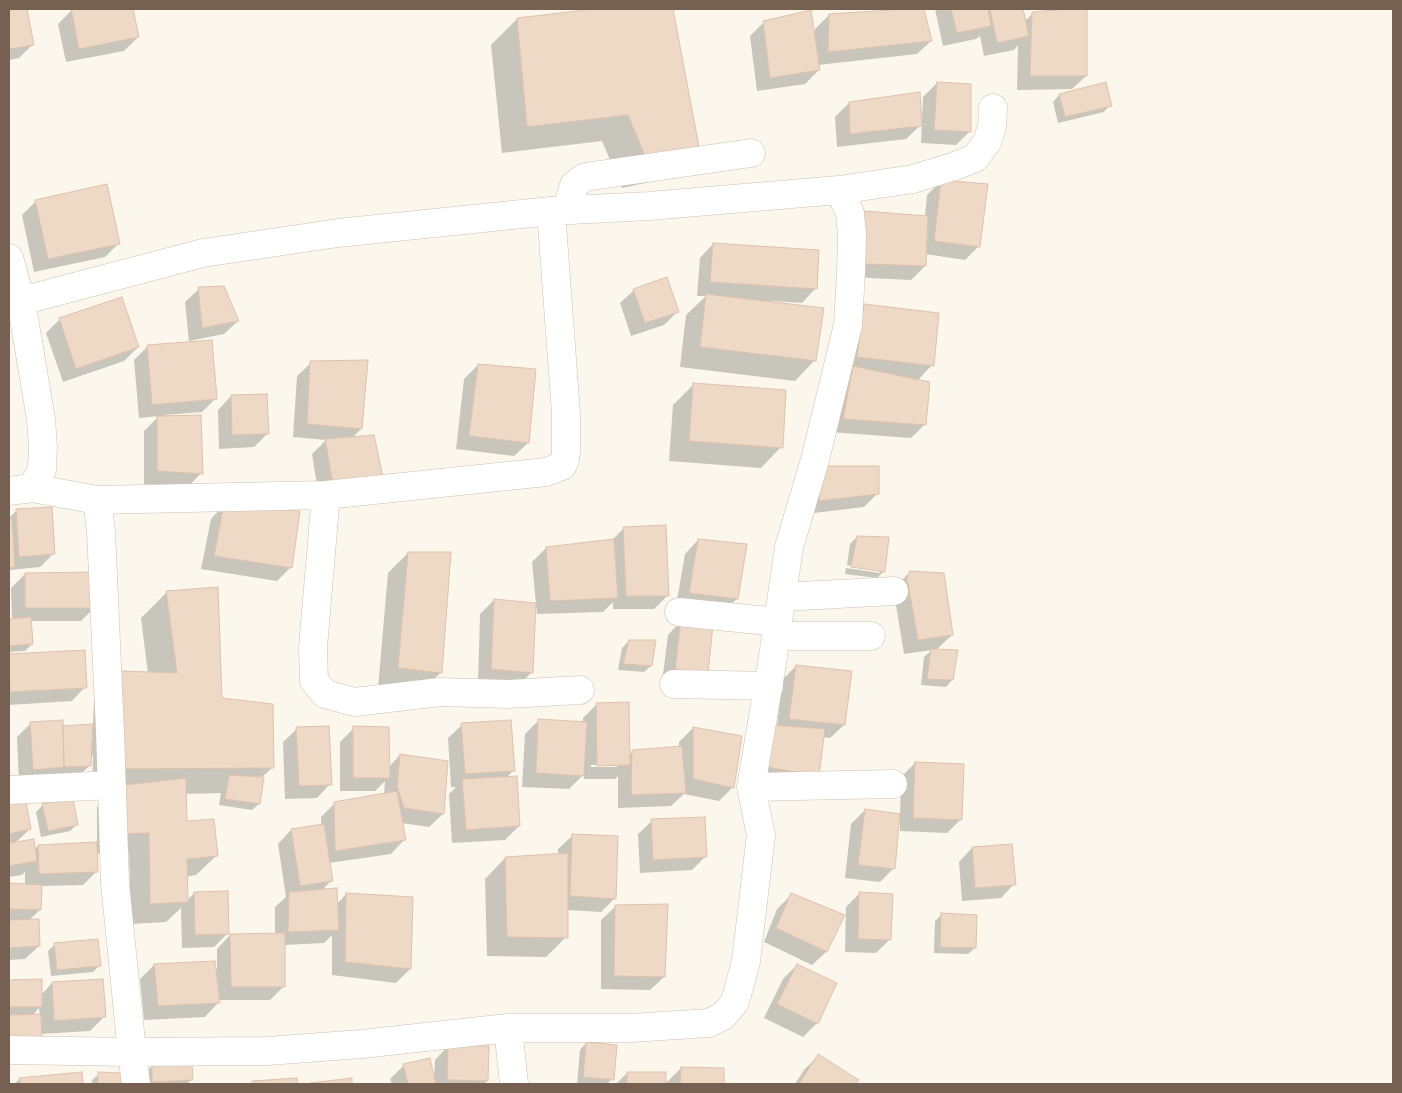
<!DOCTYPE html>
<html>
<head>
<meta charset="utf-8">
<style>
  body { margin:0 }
  #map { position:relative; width:1402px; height:1093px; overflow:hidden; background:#fbf7ed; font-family:"DejaVu Sans",sans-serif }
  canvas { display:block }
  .frame { position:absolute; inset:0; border:10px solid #756051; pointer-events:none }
</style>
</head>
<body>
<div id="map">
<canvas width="1402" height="1093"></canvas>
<div class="frame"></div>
</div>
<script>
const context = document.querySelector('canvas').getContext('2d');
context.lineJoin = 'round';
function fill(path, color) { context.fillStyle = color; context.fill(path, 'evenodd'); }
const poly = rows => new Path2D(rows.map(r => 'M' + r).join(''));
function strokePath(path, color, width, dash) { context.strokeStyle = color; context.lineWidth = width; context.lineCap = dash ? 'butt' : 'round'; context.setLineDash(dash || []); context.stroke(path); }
fill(poly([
  [26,9,32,45,19,58,9,60,9,11],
  [80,9,131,9,138,37,124,51,66,62,58,24,72,10],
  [605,9,672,9,699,151,673,177,622,188,602,141,502,153,491,45,517,19],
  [923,9,931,41,917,54,818,65,819,70,805,84,757,91,750,36,764,22,815,36,815,29,829,15],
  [935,9,1022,9,1025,21,1033,13,1085,9,1086,76,1072,89,1017,90,1018,45,1014,50,984,56,980,36,976,39,943,46],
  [937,83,970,131,956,145,921,143,923,97],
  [1105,84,1110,105,1104,112,1058,123,1053,102,1059,95],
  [849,103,921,125,906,139,837,147,835,117],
  [941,181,979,246,965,260,925,254,925,266,911,280,850,277,851,226,865,212,925,217,927,195],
  [36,201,119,243,105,257,34,272,22,215],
  [713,244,815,289,802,303,772,301,772,303,815,360,795,381,680,367,686,315,706,296,697,296,700,258],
  [199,289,238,321,224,334,189,341,185,302],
  [634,290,678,311,664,325,631,336,620,303],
  [864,305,932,365,917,381,925,424,911,438,830,432,850,319],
  [60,319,138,347,124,361,63,382,46,333],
  [148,346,216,398,202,412,164,415,201,473,188,487,144,484,144,431,159,416,139,418,134,360],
  [311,363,361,429,352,438,381,476,319,498,312,454,326,440,293,437,297,376],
  [478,365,528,443,514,456,456,449,464,379],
  [694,384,781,447,761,468,669,461,673,405],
  [231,396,268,433,254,447,219,449,218,410],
  [809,481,878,493,864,507,806,514],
  [224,505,291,567,277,581,201,569,211,519],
  [16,511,53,554,40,567,10,570,9,572,9,518],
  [623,529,667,596,654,609,613,609,613,602,603,612,537,614,532,562,546,548,611,541],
  [857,537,884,571,877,578,845,574,846,568,880,573,880,570,847,565,850,544],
  [698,540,737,599,723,612,676,606,685,554],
  [408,553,441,672,421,693,378,688,388,573],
  [910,572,952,635,936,650,952,680,946,687,921,685,924,657,932,650,904,654,894,593,896,586],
  [25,574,95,607,81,621,30,621,32,644,25,651,9,652,9,620,12,620,11,588],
  [167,592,221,699,273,767,262,777,259,804,252,810,219,805,221,793,185,794,186,822,217,855,196,875,186,877,187,901,194,893,228,933,214,947,182,948,181,908,166,922,131,924,129,852,96,854,97,871,83,885,41,886,40,910,29,920,39,946,25,959,9,960,9,885,25,886,25,872,22,875,9,877,9,801,30,829,15,843,34,850,38,846,97,844,97,807,109,795,92,795,93,755,90,755,90,765,83,772,56,774,49,781,19,783,17,737,31,723,62,728,93,725,94,699,120,673,148,674,141,618],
  [494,600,532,672,518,686,478,683,480,614],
  [681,621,707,673,662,682,668,635],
  [629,641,651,666,644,672,618,670,622,648],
  [83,652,85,687,72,701,9,705,9,656],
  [796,666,844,725,830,738,822,737,818,776,754,781,777,727,782,680],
  [597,704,629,755,633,751,679,747,679,742,693,728,741,737,732,788,719,801,684,794,671,806,618,808,618,776,615,779,584,779,584,774,569,789,522,787,525,734,539,720,583,723,583,718],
  [617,764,617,767,591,767,591,765],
  [462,725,514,770,506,778,519,826,505,840,452,843,449,794,456,787,451,787,448,738],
  [354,728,389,767,400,755,443,814,429,827,401,823,404,840,391,854,329,863,331,881,321,891,337,904,346,894,410,969,396,983,332,975,332,935,324,943,284,945,284,986,270,1000,218,1000,218,1003,205,1017,144,1020,140,979,154,965,217,969,217,949,230,935,275,935,275,907,286,897,278,844,291,830,321,826,321,817,335,803,384,795,385,781,375,791,340,791,340,742],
  [297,729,330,784,317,798,285,799,283,742],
  [915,763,961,819,947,833,900,831,900,817,898,817,893,869,880,882,845,878,851,824,865,810,900,815,901,777],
  [43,805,77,824,70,831,41,837,36,812],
  [652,821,706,856,692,870,640,873,638,834],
  [572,836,615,898,601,912,567,910,566,937,546,957,487,956,485,879,505,858,558,855,558,849],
  [972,848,1014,884,1001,898,962,901,959,862],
  [859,894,890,939,876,953,845,952,846,907],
  [791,895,843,916,826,952,812,965,764,942,777,909],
  [615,907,664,977,650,990,601,989,601,920],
  [942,914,975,948,968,954,934,953,935,921],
  [55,944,100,965,93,972,51,976,48,951],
  [797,965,817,1023,803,1037,764,1018,783,979],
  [41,980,41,995,52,983,104,1017,90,1031,40,1034,9,1053,9,981],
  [39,1008,40,1016,32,1016],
  [586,1043,612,1079,607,1084,577,1084,580,1050],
  [448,1046,487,1081,484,1084,392,1084,390,1079,404,1065,434,1079,435,1060],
  [818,1056,857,1080,855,1084,795,1084,804,1070],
  [152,1066,192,1079,187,1084,146,1084,146,1072],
  [681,1068,723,1069,723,1084,665,1084],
  [81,1073,82,1084,14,1084,20,1079],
  [627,1073,665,1073,665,1084,616,1084],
  [99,1074,122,1074,122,1084,92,1084,92,1080]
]), '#0003');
const building = poly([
  [9,9,27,9,34,45,9,49,9,9],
  [71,9,133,9,139,37,79,49,71,9],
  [594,9,673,9,700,152,648,163,628,115,527,127,517,18,594,9],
  [907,9,924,9,932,41,828,52,829,14,907,9],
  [951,9,988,9,991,26,957,33,951,9],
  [990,9,1023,9,1029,36,997,43,990,9],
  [1068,9,1087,9,1087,76,1030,76,1032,12,1068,9],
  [811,10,820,70,770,78,763,21,811,10],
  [937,82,971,84,971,132,934,130,937,82],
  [1106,82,1112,106,1065,117,1059,94,1106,82],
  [920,92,922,126,850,134,849,102,920,92],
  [941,180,988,184,980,247,934,241,941,180],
  [107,184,120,244,48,259,35,200,107,184],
  [864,211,928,216,926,266,864,264,864,211],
  [713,243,819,250,817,289,710,282,713,243],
  [667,277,679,312,645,323,633,289,667,277],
  [224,286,239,321,202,328,198,287,224,286],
  [706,294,824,308,816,361,700,347,706,294],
  [122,297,139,347,76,369,59,318,122,297],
  [864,304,939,313,934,366,857,357,864,304],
  [212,340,217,399,152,405,147,345,212,340],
  [368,360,362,429,307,424,310,361,368,360],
  [478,364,536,369,529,443,469,436,478,364],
  [853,366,930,382,926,425,843,419,853,366],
  [693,383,786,390,783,448,689,441,693,383],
  [267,394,269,434,232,435,231,395,267,394],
  [201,415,203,474,157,471,157,416,201,415],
  [374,435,383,477,333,484,325,439,374,435],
  [822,466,879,466,879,494,819,501,822,466],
  [224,504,300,511,292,568,214,556,224,504],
  [52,507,55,554,19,557,16,509,52,507],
  [12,518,15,567,9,568,9,519,12,518],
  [666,525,669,596,626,596,623,527,666,525],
  [857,536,889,537,885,572,851,567,857,536],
  [614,539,618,598,550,601,546,547,614,539],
  [698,539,747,544,738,599,689,593,698,539],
  [408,552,451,552,442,673,398,668,408,552],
  [910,571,944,573,953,635,918,640,907,578,910,571],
  [95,572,96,608,25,608,25,573,95,572],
  [218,587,222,698,273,704,274,768,118,769,120,671,177,673,166,591,218,587],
  [494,599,536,603,533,673,491,669,494,599],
  [31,617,33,644,9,646,9,619,31,617],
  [681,620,713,625,708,674,675,669,681,620],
  [629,640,656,640,652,666,623,664,629,640],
  [931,649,958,650,953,680,927,679,931,649],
  [85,650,87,688,10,692,9,654,85,650],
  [796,665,852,671,845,725,789,719,796,665],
  [629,702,630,765,597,766,596,703,629,702],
  [538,719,587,722,584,776,536,773,538,719],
  [63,720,64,767,33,770,30,722,63,720],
  [511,720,515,771,465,774,461,723,511,720],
  [93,724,91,766,64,767,63,726,93,724],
  [773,725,825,729,819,776,767,767,773,725],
  [329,726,332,785,299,786,296,727,329,726],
  [353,726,389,727,390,778,353,778,353,726],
  [693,727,742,736,734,788,693,779,693,727],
  [682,746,686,793,631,795,632,750,682,746],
  [400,754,448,761,444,814,404,808,397,786,400,754],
  [915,762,964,764,962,820,913,818,915,762],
  [229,775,264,777,260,804,225,799,229,775],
  [517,776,520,826,466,830,462,779,517,776],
  [186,778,187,821,214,819,218,856,187,859,188,902,150,904,149,833,117,834,116,786,186,778],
  [397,791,406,840,335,851,334,802,397,791],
  [25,796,31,829,9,834,9,799,25,796],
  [73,798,78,825,48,831,42,804,73,798],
  [865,809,900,814,895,869,858,865,865,809],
  [705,817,707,857,653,860,651,819,705,817],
  [324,824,333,881,300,886,291,829,324,824],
  [572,834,618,836,616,899,570,896,572,834],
  [34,839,37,861,9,866,9,843,34,839],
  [97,842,98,872,39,874,38,845,97,842],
  [1012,844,1016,885,975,888,972,847,1012,844],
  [568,853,568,938,507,937,505,857,568,853],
  [9,883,42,885,41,910,9,909,9,883],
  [337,888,339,930,288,932,289,892,337,888],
  [228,891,229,934,195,935,194,892,228,891],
  [859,892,893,894,891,940,858,939,859,892],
  [346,893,413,897,411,969,345,962,346,893],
  [791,893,845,915,827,952,776,928,791,893],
  [668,904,665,977,614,976,615,905,668,904],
  [941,913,977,915,976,948,940,947,941,913],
  [39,919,40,946,9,948,9,920,39,919],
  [285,933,285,987,231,987,230,934,285,933],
  [98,939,101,966,57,970,54,943,98,939],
  [215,961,220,1003,158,1006,154,964,215,961],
  [797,964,837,983,818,1024,777,1004,797,964],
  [42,979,42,1007,9,1007,9,980,42,979],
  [103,979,106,1017,54,1021,52,982,103,979],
  [41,1014,42,1040,9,1040,9,1015,41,1014],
  [586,1042,617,1045,614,1080,583,1077,586,1042],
  [448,1045,489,1046,488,1081,447,1080,448,1045],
  [818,1054,859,1080,856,1084,799,1084,818,1054],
  [430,1058,436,1084,408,1084,403,1064,430,1058],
  [192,1063,193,1080,152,1082,152,1064,192,1063],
  [681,1067,724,1068,724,1084,680,1084,681,1067],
  [82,1072,83,1084,20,1084,19,1078,82,1072],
  [98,1072,123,1073,123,1084,98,1084,98,1072],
  [627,1072,666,1072,666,1084,627,1084,627,1072],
  [297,1078,298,1084,252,1084,252,1081,297,1078],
  [352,1078,352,1084,310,1084,310,1083,352,1078]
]);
fill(building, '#eed9c7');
strokePath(building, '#dfc1a9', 1);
const minor = poly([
  [567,209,574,185,585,177,751,153],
  [9,258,21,301,41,419,43,447,42,469,32,488,9,491],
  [21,301,203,253,338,233,551,211,649,206,839,190,913,179,955,166,975,158,987,142,992,127,993,108],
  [326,495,313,647,314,681,325,694,355,702,440,692,508,694,580,690],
  [97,500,326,495,546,472,562,466,565,460,566,452,566,413,551,211],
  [782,597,894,591],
  [679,612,778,622],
  [776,636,871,636],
  [674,684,769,686],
  [751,787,893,784],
  [9,790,112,785],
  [508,1028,514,1084],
  [9,1050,132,1052,115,883,110,731,101,531,97,500,32,488],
  [136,1084,132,1052,267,1051,362,1044,508,1028,631,1028,709,1023,723,1016,735,1002,746,961,761,835,751,787,771,670,789,547,815,460,848,325,851,272,852,235,850,213,839,190]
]);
strokePath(minor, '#cdc0b3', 29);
strokePath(minor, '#fff', 28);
</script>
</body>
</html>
